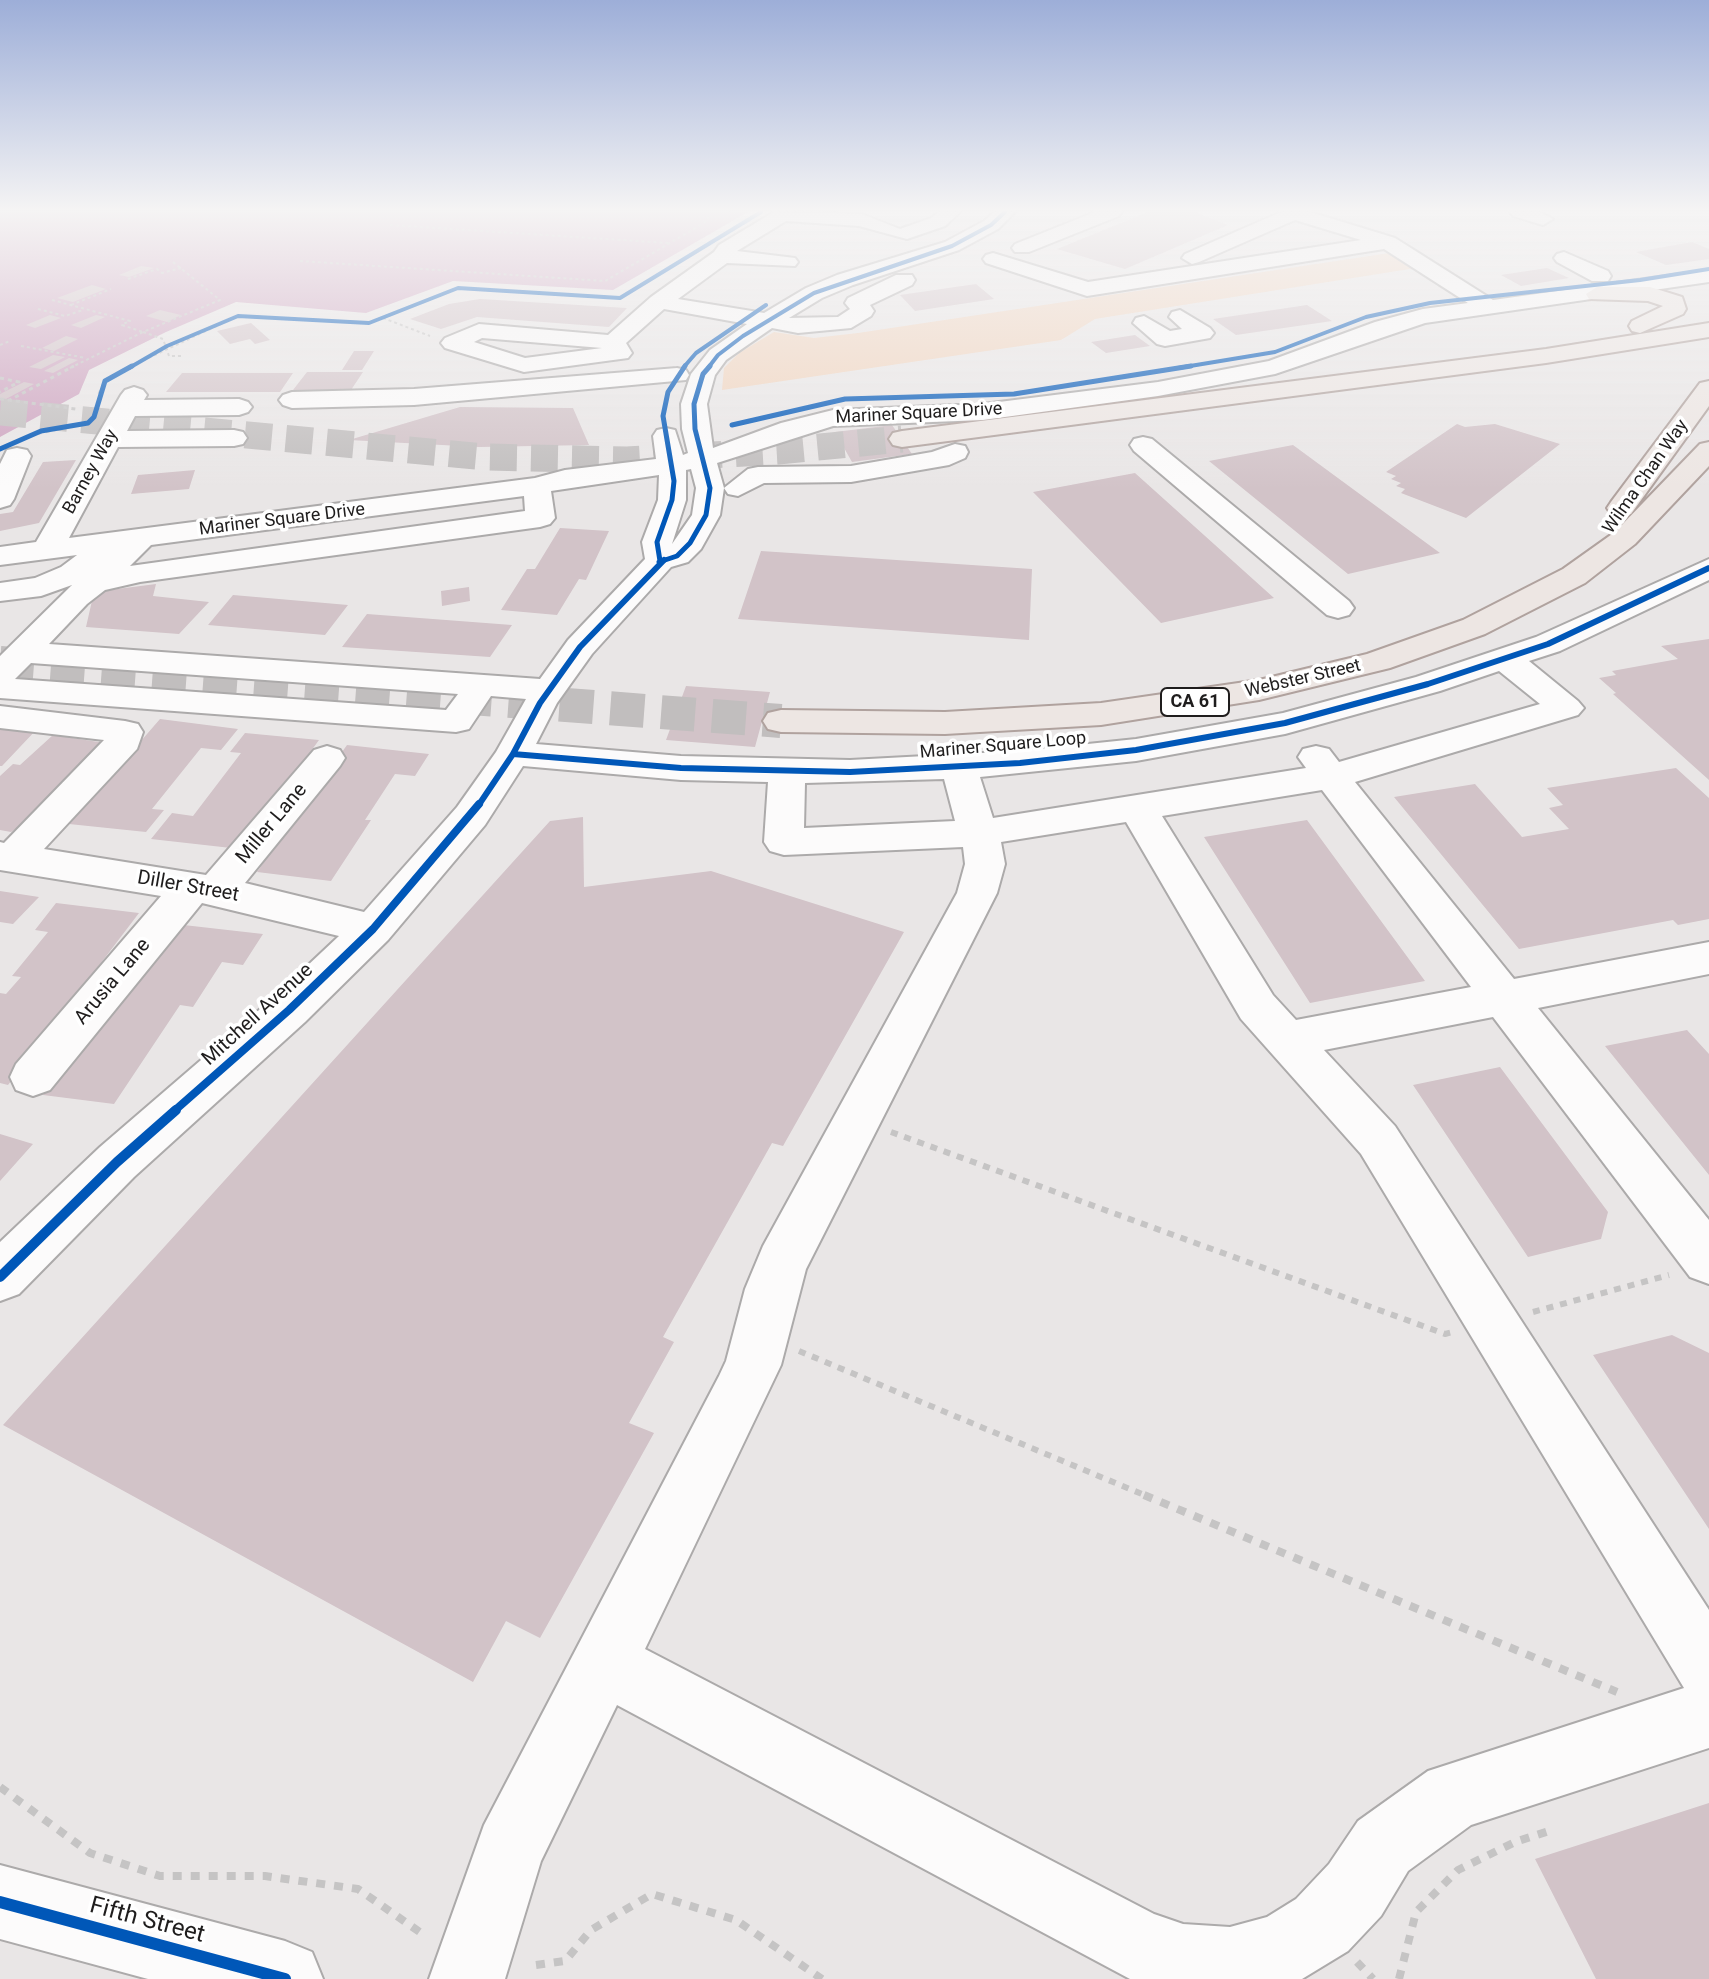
<!DOCTYPE html>
<html>
<head>
<meta charset="utf-8">
<style>
  body { margin:0 }
  canvas { display:block; background:#e9e6e6 }
</style>
</head>
<body>
<canvas width="1709" height="1979"></canvas>
<script>
const context = document.querySelector('canvas').getContext('2d');
context.lineJoin = 'round';
function fill(path, color) { context.fillStyle = color; context.fill(path, 'evenodd'); }
const poly = rows => new Path2D(rows.map(r => 'M' + r).join(''));
function strokePath(path, color, width, dash) { context.strokeStyle = color; context.lineWidth = width; context.lineCap = dash ? 'butt' : 'round'; context.setLineDash(dash || []); context.stroke(path); }
function write(font, color, halo, rows, align = 'center') {
  context.font = font + ' Roboto,sans-serif'; context.lineWidth = 7; context.setLineDash([]); context.textBaseline = 'middle'; context.strokeStyle = halo; context.fillStyle = color; for (const [text, x, y, turn = 0] of rows) {
    context.save(); context.translate(x, y); context.rotate((+turn || 0) * Math.PI / 180); context.textAlign = isNaN(turn) ? turn : align; if (halo) context.strokeText(text, 0, 0); context.fillText(text, 0, 0); context.restore();
  }
}
fill(poly([
  [1396,252,1416,268,1095,319,1061,340,722,390,724,368,739,353,774,332,814,338,858,333]
]), '#f1d4be');
fill(poly([
  [0,212,748,212,613,290,453,281,366,313,236,302,166,332,89,370,79,394,0,437]
]), '#cea4c0');
fill(poly([
  [1148,212,1195,212,1228,225,1125,269,1057,249],
  [1692,242,1709,249,1709,259,1666,265,1636,252],
  [141,266,154,268,129,277,119,275],
  [1547,268,1569,278,1521,286,1501,275],
  [976,284,994,299,915,311,900,295],
  [92,285,106,289,73,302,57,298],
  [480,299,627,308,609,327,477,317,441,329,410,319,449,304],
  [1307,305,1332,321,1236,335,1213,319],
  [160,310,181,315,167,322,146,316],
  [50,315,61,318,35,328,26,325],
  [96,315,105,317,81,328,71,325],
  [251,323,270,340,255,344,250,339,230,344,217,331],
  [1135,335,1150,346,1106,353,1091,342],
  [66,336,78,339,54,351,42,348],
  [354,351,374,351,362,370,342,370],
  [53,355,65,357,41,369,29,367],
  [69,358,78,360,53,373,44,371],
  [307,372,363,372,351,390,293,390],
  [182,373,293,373,280,392,166,392],
  [24,382,34,384,6,399,0,398,0,394],
  [460,407,573,408,589,445,479,447,349,440],
  [1457,424,1465,427,1495,424,1560,444,1466,518,1401,493,1405,489,1396,486,1401,483,1391,479,1396,476,1386,472],
  [892,425,912,454,852,462,835,432],
  [1293,445,1440,553,1348,574,1209,461],
  [76,460,39,523,0,531,0,514,13,512,43,462],
  [195,470,189,489,131,494,138,475],
  [1135,473,1274,598,1161,623,1033,492],
  [560,528,609,531,586,580,579,579,557,615,501,610,527,569,535,569],
  [761,551,1032,569,1029,640,738,619],
  [156,584,153,596,209,602,179,634,86,627,94,592],
  [469,587,470,601,442,606,441,591],
  [233,595,348,605,325,635,208,625],
  [367,614,512,625,490,657,342,647],
  [1709,639,1709,780,1613,694,1616,693,1599,678,1616,675,1612,671,1678,659,1661,646],
  [686,686,770,692,755,747,666,740],
  [160,719,238,729,221,750,201,748,152,809,164,810,146,832,69,824],
  [0,726,37,729,2,766,0,766],
  [245,733,319,740,240,849,151,839,172,813,193,816,241,753,230,752],
  [53,735,105,743,21,825,11,832,0,830,0,776,13,764,20,765],
  [347,745,429,754,415,776,395,774,365,820,371,820,331,881,257,872],
  [1676,768,1709,798,1709,919,1678,925,1673,920,1519,949,1394,797,1475,784,1522,837,1569,829,1549,808,1563,805,1547,788],
  [583,817,584,887,711,871,904,932,783,1146,772,1143,663,1337,674,1342,629,1423,654,1433,540,1638,506,1621,473,1682,3,1425,550,821],
  [1307,820,1425,981,1310,1003,1204,837],
  [0,891,39,897,13,924,0,922],
  [56,903,139,913,8,1085,0,1083,0,993,6,994,21,977,12,976,48,932,35,930],
  [166,923,263,934,243,965,222,962,193,1007,180,1005,114,1104,43,1095],
  [1687,1030,1709,1054,1709,1175,1605,1046],
  [1500,1067,1608,1212,1601,1239,1528,1257,1413,1085],
  [0,1134,33,1144,0,1181],
  [1672,1335,1709,1353,1709,1529,1593,1355],
  [1709,1803,1709,1979,1596,1979,1535,1859]
]), '#d2c3c8');
strokePath(poly([
  [0,412,485,457,627,460,778,451,902,439]
]), '#c1bebe', 27, [27, 14]);
strokePath(poly([
  [0,663,781,721]
]), '#c1bebe', 34, [34, 17]);
const minor = poly([
  [774,212,862,214,900,229,931,218,939,212,960,212,945,226,907,239,859,226,786,221,737,251,795,258,798,262,795,266,727,263,678,299,764,313,806,288,837,275,945,242,984,221,994,212,1015,212,998,229,959,250,853,285,822,298,789,318,838,317,850,309,845,303,848,298,896,275,912,275,915,280,912,285,870,305,874,311,871,316,851,328,798,333,772,328,726,360,715,375,707,404,713,448,781,423,833,410,983,404,1158,382,1269,361,1375,322,1423,309,1468,303,1384,249,1087,296,986,263,983,259,986,255,993,253,1088,282,1361,240,1295,220,1199,262,1192,264,1182,258,1185,254,1281,212,1310,212,1395,238,1493,300,1709,270,1709,282,1425,323,1275,374,1158,396,983,420,833,426,717,463,724,488,748,469,758,467,851,466,932,452,955,444,965,446,968,452,965,458,949,465,851,482,764,483,738,496,728,494,724,488,720,515,701,549,688,562,671,567,592,654,557,703,536,744,681,756,850,760,1020,751,1136,739,1283,713,1416,677,1536,637,1709,559,1709,580,1560,651,1529,661,1578,701,1584,708,1578,715,1355,782,1514,979,1709,942,1709,974,1538,1008,1709,1220,1709,1284,1690,1277,1493,1017,1324,1050,1395,1126,1709,1610,1709,1748,1471,1825,1408,1871,1381,1916,1348,1951,1302,1979,1130,1979,617,1705,541,1861,505,1979,429,1979,484,1825,719,1376,726,1361,745,1289,763,1246,957,893,965,864,963,847,784,855,770,851,764,842,768,782,681,780,523,766,485,825,388,940,305,1022,134,1177,19,1294,0,1301,0,1242,100,1147,273,998,339,936,202,903,50,1090,33,1096,16,1090,10,1077,16,1064,161,896,0,870,0,842,4,843,104,740,0,728,0,706,125,721,138,724,143,732,137,749,44,849,206,875,314,750,327,746,340,750,345,758,340,766,245,883,364,912,457,807,496,752,526,699,491,696,469,729,456,732,0,698,0,656,72,585,41,596,0,601,0,583,35,578,61,567,77,555,0,565,0,547,36,542,121,395,125,390,134,387,143,390,147,395,144,400,239,399,248,402,252,407,248,412,239,415,135,416,127,431,234,430,243,432,247,438,243,444,234,446,118,447,69,538,535,478,565,470,656,459,653,436,657,430,666,428,675,430,683,455,688,453,682,429,681,404,691,374,710,350,747,324,664,309,626,343,632,353,628,358,524,372,445,348,441,343,445,338,479,324,608,335,651,297,714,252,719,245,774,212],
  [482,338,602,348,525,358,474,342,482,338],
  [691,469,696,488,692,515,672,544,686,500,686,470,691,469],
  [659,475,658,500,642,542,645,559,568,640,540,679,49,644,87,604,105,590,140,582,540,527,550,524,555,518,551,491,659,475],
  [524,496,525,511,130,566,151,545,524,496],
  [31,663,458,694,446,710,15,679,31,663],
  [1499,671,1540,704,1339,762,1329,749,1316,746,1303,749,1298,757,1306,768,993,818,980,777,1136,761,1285,734,1440,691,1499,671],
  [944,779,955,821,804,828,805,783,944,779],
  [1322,790,1471,987,1296,1020,1273,995,1162,816,1322,790],
  [1126,822,1241,1019,1361,1154,1684,1688,1428,1771,1358,1821,1329,1864,1296,1899,1267,1917,1230,1927,1183,1924,1154,1914,645,1649,781,1365,806,1269,997,893,1005,864,1001,842,1126,822],
  [1095,212,1122,212,1119,216,1029,252,1015,252,1012,248,1015,244,1095,212],
  [1510,212,1540,212,1553,219,1543,225,1513,216,1510,212],
  [1564,252,1608,271,1611,276,1608,281,1592,281,1557,262,1554,258,1557,254,1564,252],
  [1180,310,1210,328,1214,333,1210,338,1165,346,1157,344,1133,323,1136,318,1144,316,1170,331,1182,329,1169,317,1172,312,1180,310],
  [677,368,686,370,689,375,686,380,414,405,292,408,283,405,279,400,283,395,292,392,414,389,677,368],
  [1143,437,1152,439,1349,601,1354,608,1349,615,1338,618,1327,615,1134,451,1130,445,1134,439,1143,437],
  [17,448,27,450,31,456,14,499,10,505,0,508,0,464,7,450,17,448],
  [0,1865,285,1941,312,1952,323,1979,148,1979,0,1939,0,1865]
]);
const major = poly([
  [1597,287,1650,287,1682,297,1686,309,1683,314,1640,333,1632,331,1629,326,1632,321,1663,306,1648,301,1589,299,1586,294,1597,287],
  [1709,323,1709,337,1546,363,902,447,893,445,889,439,893,433,902,431,1546,349,1709,323],
  [1709,381,1709,406,1631,514,1621,517,1611,514,1607,508,1611,502,1700,383,1709,381],
  [1709,442,1709,466,1635,544,1585,583,1485,634,1390,668,1259,700,1101,725,945,734,781,732,768,729,763,721,768,713,781,710,945,712,1101,703,1259,680,1367,654,1463,620,1563,569,1615,532,1700,444,1709,442]
]);
strokePath(minor, '#acaaaa', 4);
strokePath(major, '#b0a29e', 4);
strokePath(poly([
  [722,212,741,213],
  [390,225,668,243],
  [300,261,605,281,704,223,712,212],
  [173,262,220,300,143,332,163,339,169,356,182,356],
  [128,279,157,269,162,273,181,268],
  [52,300,130,321,121,325],
  [71,305,111,289],
  [38,309,65,316,83,310],
  [383,318,430,336],
  [122,325,143,332],
  [0,345,10,341],
  [21,346,86,358],
  [70,368,143,332],
  [127,368,238,316,369,323,458,288,620,298,625,295]
]), '#c5c4c4', 2, [3, 3]);
strokePath(poly([
  [0,378,19,382,0,392],
  [99,394,105,381,130,366],
  [0,399,76,409],
  [8,401,74,366],
  [30,435,87,423]
]), '#c5c4c4', 3, [4, 4]);
strokePath(poly([
  [891,1132,1445,1334,1453,1332],
  [1533,1312,1669,1275],
  [799,1351,1149,1497]
]), '#c5c4c4', 6, [7, 7]);
strokePath(poly([
  [1144,1495,1617,1692],
  [0,1787,90,1853,160,1876,265,1876,358,1889,424,1935],
  [1357,1962,1373,1979],
  [536,1965,565,1961,591,1930,652,1894,736,1920,822,1979],
  [1399,1979,1416,1912,1458,1870,1515,1842,1552,1830]
]), '#c5c4c4', 8, [9, 9]);
fill(minor, '#fcfbfb');
fill(major, '#ede6e3');
strokePath(poly([
  [129,368,167,346,238,316,369,323,458,288,620,298,761,212],
  [683,368,696,353,766,305],
  [708,368,718,355,743,336,814,293,952,246,991,225,1005,212],
  [1178,368,1275,352,1366,317,1430,303,1640,280,1709,269]
]), '#0057b8', 4);
strokePath(poly([
  [732,425,845,399,1014,394,1191,366],
  [0,449,41,431,88,423,94,417,105,381,132,366],
  [660,561,657,542,672,500,674,481,663,416,668,392,685,366],
  [659,562,677,556,690,543,706,515,710,488,695,429,694,404,703,374,710,366]
]), '#0057b8', 5);
strokePath(poly([
  [513,754,681,768,850,772,1020,763,1136,750,1285,723,1428,684,1548,644,1709,568],
  [478,806,513,754,540,703,580,647,664,560]
]), '#0057b8', 6);
strokePath(poly([
  [173,1112,289,1010,373,929,479,804]
]), '#0057b8', 8);
strokePath(poly([
  [0,1277,117,1162,176,1110]
]), '#0057b8', 10);
strokePath(poly([
  [0,1902,285,1979]
]), '#0057b8', 12);
const sky = context.createLinearGradient(0, 0, 0, 489);
sky.addColorStop(0, '#9daed8');
sky.addColorStop(0.43, '#f5f4f4');
sky.addColorStop(1, '#f5f4f400');
context.fillStyle = sky;
context.fillRect(0, 0, 1709, 489);
write('18px', '#1f1d1d', '#fff', [
  ["Mariner Square Drive",919,414,-3],
  ["Barney Way",91,472,-61],
  ["Wilma Chan Way",1646,477,-55],
  ["Mariner Square Drive",282,520,-7],
  ["Webster Street",1303,679,-13],
  ["Mariner Square Loop",1003,746,-5]
]);
for (const [x, y, w] of [
  [1195,702,68]
]) { const box = new Path2D(); box.roundRect(x - w / 2, y - 14, w, 28, 6); context.fillStyle = '#fff'; context.fill(box); strokePath(box, '#1f1d1d', 2); }
write('bold 18px', '#1f1d1d', null, [
  ["CA 61",1195,702]
]);
write('20px', '#1f1d1d', '#fff', [
  ["Miller Lane",272,824,-50],
  ["Diller Street",188,887,10],
  ["Arusia Lane",113,982,-50],
  ["Mitchell Avenue",258,1015,-42]
]);
write('24px', '#1f1d1d', '#fff', [
  ["Fifth Street",147,1921,15]
]);
</script>
</body>
</html>
